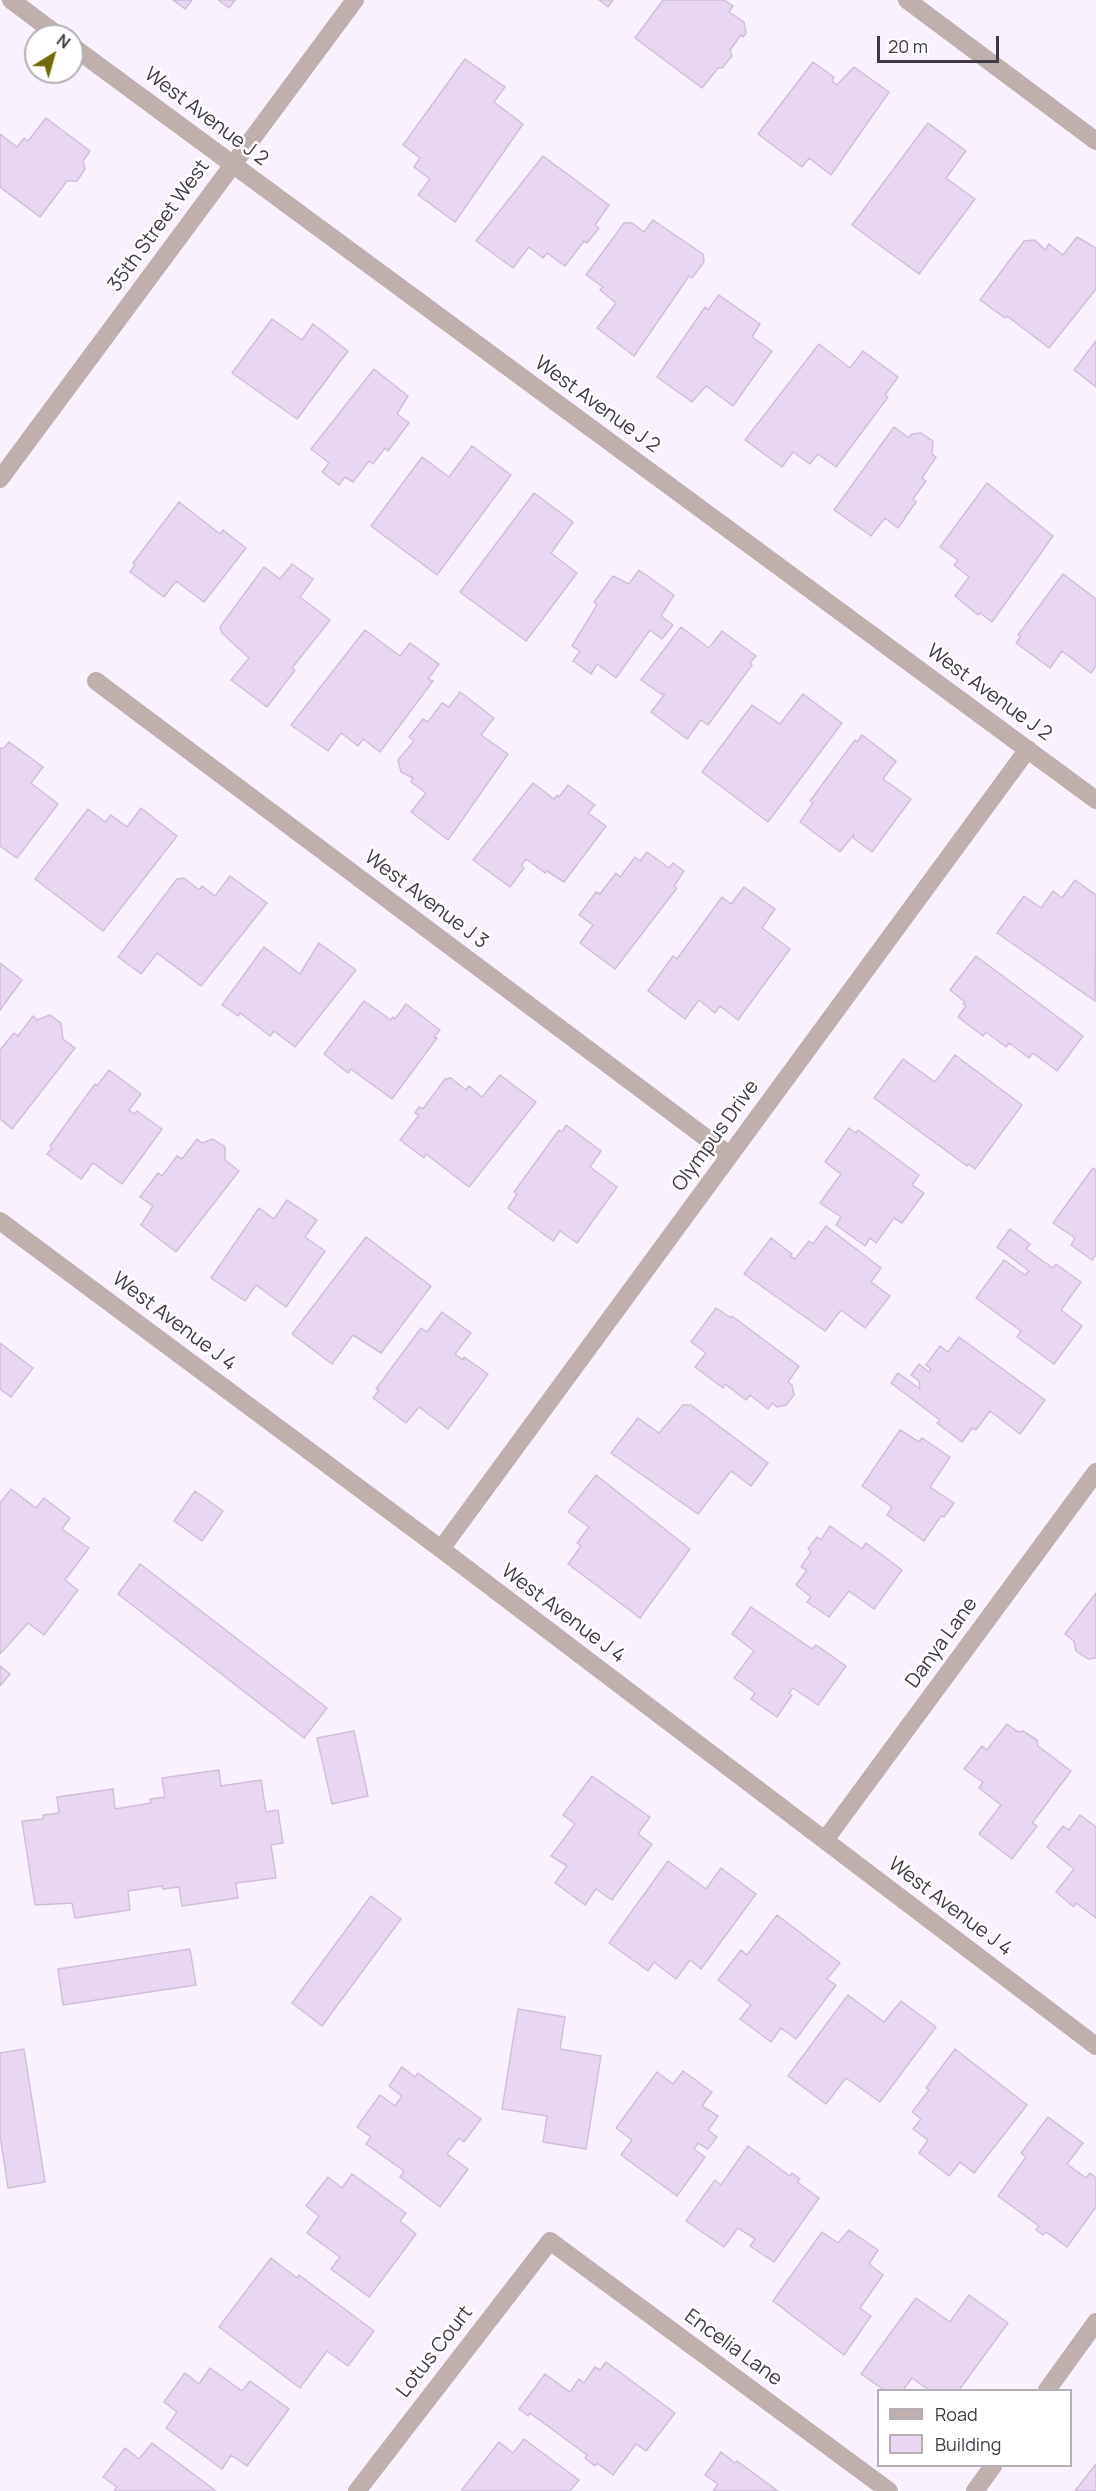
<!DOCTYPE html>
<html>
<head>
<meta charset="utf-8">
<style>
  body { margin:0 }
  #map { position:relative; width:1096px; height:2491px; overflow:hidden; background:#f9f1fd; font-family:Manrope,sans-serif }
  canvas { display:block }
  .legend { position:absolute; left:877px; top:2389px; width:195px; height:78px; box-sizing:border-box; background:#fff; border:2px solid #b3afb4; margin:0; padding:8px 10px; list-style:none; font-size:18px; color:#403843 }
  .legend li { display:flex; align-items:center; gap:12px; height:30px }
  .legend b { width:30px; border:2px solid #b3afb4 }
  .north { position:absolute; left:24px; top:24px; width:60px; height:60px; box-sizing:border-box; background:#fff; border:2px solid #b3afb4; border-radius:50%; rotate:37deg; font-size:16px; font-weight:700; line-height:24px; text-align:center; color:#403843 }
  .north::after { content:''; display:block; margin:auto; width:21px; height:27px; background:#6f6a04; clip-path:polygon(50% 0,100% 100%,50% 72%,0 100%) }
  .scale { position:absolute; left:877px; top:36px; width:122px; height:27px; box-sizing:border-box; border:3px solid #403843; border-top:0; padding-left:8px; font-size:18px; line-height:21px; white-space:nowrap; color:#403843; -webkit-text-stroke:4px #fff; paint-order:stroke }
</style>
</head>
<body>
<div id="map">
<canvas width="1096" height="2491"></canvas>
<ul class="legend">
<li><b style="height:8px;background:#bfafad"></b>Road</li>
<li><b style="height:16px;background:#e9d7f2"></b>Building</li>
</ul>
<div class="north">N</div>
<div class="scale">20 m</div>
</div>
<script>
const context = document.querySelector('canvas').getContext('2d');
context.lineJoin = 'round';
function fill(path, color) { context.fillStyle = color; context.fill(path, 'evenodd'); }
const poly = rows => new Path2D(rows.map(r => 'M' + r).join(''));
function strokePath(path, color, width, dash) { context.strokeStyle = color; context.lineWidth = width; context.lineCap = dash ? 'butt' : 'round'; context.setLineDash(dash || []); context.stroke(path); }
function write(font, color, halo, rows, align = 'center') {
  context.font = font + ' Manrope,sans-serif'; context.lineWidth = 5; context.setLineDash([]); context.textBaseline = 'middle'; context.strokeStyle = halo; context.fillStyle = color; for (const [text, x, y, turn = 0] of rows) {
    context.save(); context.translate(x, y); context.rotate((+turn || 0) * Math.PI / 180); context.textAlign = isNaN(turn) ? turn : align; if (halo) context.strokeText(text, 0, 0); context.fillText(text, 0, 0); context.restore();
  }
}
const building = poly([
  [173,0,192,0,185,9,173,0],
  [218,0,235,0,229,8,218,0],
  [599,0,613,0,608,7,599,0],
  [663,0,724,0,733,6,729,12,744,22,746,33,743,37,741,35,730,50,732,56,722,68,718,68,702,88,635,38,663,0],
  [465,59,505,87,494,102,523,124,455,222,418,195,430,179,414,167,420,158,403,145,465,59],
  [813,62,834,77,832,81,837,85,854,67,889,92,831,175,809,158,802,167,758,134,813,62],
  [46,118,90,151,83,161,85,169,77,181,67,181,40,217,0,187,0,134,17,147,24,138,28,141,46,118],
  [928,123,966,151,946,178,975,199,919,274,852,225,928,123],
  [543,156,609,205,595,225,599,228,587,243,584,241,565,266,547,253,543,258,529,247,513,268,476,241,543,156],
  [653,220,703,254,704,262,692,278,689,276,634,356,597,328,616,303,600,290,603,287,586,275,624,223,632,223,644,232,653,220],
  [1077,237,1096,248,1096,289,1049,348,1007,316,1005,318,980,300,1024,241,1035,240,1045,250,1049,244,1063,255,1077,237],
  [719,295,760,324,752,337,772,351,733,406,706,386,692,402,657,377,705,307,708,310,719,295],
  [272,319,302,340,313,324,348,351,297,419,232,373,272,319],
  [1096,341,1096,387,1074,370,1096,341],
  [819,344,850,368,863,351,898,377,885,395,888,397,836,467,818,454,810,464,793,452,782,467,745,440,819,344],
  [374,369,408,396,397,414,409,423,388,451,385,448,373,464,369,461,353,482,345,477,339,485,322,472,329,463,311,449,374,369],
  [894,427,909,438,912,434,921,433,933,441,932,454,936,457,922,478,926,481,913,499,916,502,898,528,885,518,871,536,834,510,894,427],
  [472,446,511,475,437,575,371,526,422,457,449,477,472,446],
  [987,483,1053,536,992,622,980,613,978,615,955,596,969,577,954,565,958,560,940,547,987,483],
  [534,493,573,522,551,553,577,573,526,641,460,592,534,493],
  [179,502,220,534,223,530,246,548,204,602,176,581,164,597,130,572,135,565,133,563,179,502],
  [292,564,313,579,300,597,330,620,292,668,295,670,267,707,231,680,249,658,222,633,220,627,264,567,280,579,292,564],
  [639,570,674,595,661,616,673,625,662,639,650,630,616,678,597,664,591,674,573,661,580,651,572,646,597,605,594,602,613,576,629,584,639,570],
  [1063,574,1096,599,1096,666,1091,673,1062,651,1050,668,1016,643,1021,636,1018,635,1063,574],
  [681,627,709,648,722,631,756,656,750,663,752,665,708,725,701,720,687,739,651,712,665,694,661,694,641,680,681,627],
  [365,630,400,656,410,643,439,664,428,679,433,681,380,752,363,739,358,746,341,733,328,751,291,725,365,630],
  [460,692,494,718,481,735,508,754,448,840,411,812,426,793,411,782,413,778,401,772,398,760,414,741,409,737,423,719,428,722,442,703,449,707,460,692],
  [803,694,842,723,768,822,702,772,752,705,780,724,803,694],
  [862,735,896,761,883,779,911,799,872,852,853,838,854,834,840,852,800,822,813,803,810,801,855,740,857,742,862,735],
  [9,742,43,767,31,783,58,804,17,858,0,846,0,748,4,748,9,742],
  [533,783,554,799,557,795,559,797,568,785,595,805,588,813,606,826,564,882,547,871,545,873,526,859,521,866,524,868,510,887,473,860,533,783],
  [141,808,177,836,103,931,35,879,88,809,105,822,111,815,127,827,141,808],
  [647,852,669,868,673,863,684,871,674,886,677,888,615,969,580,943,593,925,579,915,596,892,600,894,616,873,620,877,635,857,640,861,647,852],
  [230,876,267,903,201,986,157,953,141,974,118,957,177,879,184,878,199,890,202,886,215,896,230,876],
  [1075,880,1096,895,1095,1001,997,933,1024,896,1041,908,1053,891,1062,898,1075,880],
  [744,887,775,909,762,928,790,949,738,1020,720,1006,715,1013,699,1000,685,1019,648,991,673,956,677,959,722,897,731,904,744,887],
  [319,943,356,970,295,1047,274,1031,270,1036,240,1013,238,1016,222,1005,264,947,300,974,319,943],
  [976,956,1083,1036,1057,1071,1033,1053,1029,1058,1009,1043,1006,1047,986,1032,983,1036,958,1017,966,1006,963,1004,965,1002,950,990,976,956],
  [0,963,22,980,0,1010,0,963],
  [364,1001,391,1020,393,1017,395,1019,406,1004,440,1030,434,1037,437,1038,392,1099,351,1069,348,1073,324,1054,364,1001],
  [50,1015,61,1023,63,1039,75,1048,12,1129,0,1119,0,1050,14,1033,18,1036,33,1016,37,1020,50,1015],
  [955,1055,1022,1105,975,1169,969,1164,967,1166,874,1098,903,1059,935,1082,955,1055],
  [109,1070,141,1094,129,1110,134,1114,137,1111,162,1129,122,1184,93,1163,81,1179,47,1154,52,1148,50,1146,95,1084,97,1086,109,1070],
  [500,1075,536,1102,469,1187,426,1154,424,1158,400,1140,419,1115,415,1113,419,1107,423,1109,445,1079,451,1078,466,1090,469,1086,482,1097,500,1075],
  [566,1125,601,1151,590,1167,617,1187,577,1243,560,1231,553,1241,508,1208,517,1194,514,1192,559,1130,562,1132,566,1125],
  [849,1128,856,1133,858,1130,919,1175,912,1185,924,1193,902,1223,894,1218,876,1243,870,1238,865,1246,836,1225,841,1217,820,1203,841,1174,825,1162,849,1128],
  [197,1139,202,1143,213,1139,225,1147,225,1160,239,1171,176,1252,141,1225,153,1206,140,1197,158,1173,162,1176,177,1156,182,1159,197,1139],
  [1093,1168,1096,1170,1096,1255,1092,1260,1071,1245,1075,1238,1053,1223,1093,1168],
  [287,1200,317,1220,305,1237,325,1251,286,1307,256,1285,245,1301,211,1278,259,1208,274,1219,287,1200],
  [826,1226,881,1268,871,1282,890,1296,865,1328,841,1310,825,1331,744,1274,771,1238,792,1254,790,1256,795,1259,809,1241,813,1244,826,1226],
  [1010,1229,1030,1244,1026,1249,1053,1268,1056,1264,1081,1282,1061,1310,1082,1326,1054,1364,1017,1337,1021,1331,976,1298,1004,1260,1025,1275,1029,1271,997,1247,1010,1229],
  [366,1237,431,1286,381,1353,353,1335,332,1364,292,1334,366,1237],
  [716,1308,731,1318,732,1316,799,1366,788,1382,792,1385,794,1395,786,1405,777,1407,772,1403,768,1409,750,1395,746,1400,725,1384,723,1388,695,1367,706,1353,691,1342,716,1308],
  [442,1312,471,1333,455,1354,463,1360,464,1357,488,1374,448,1429,419,1407,406,1423,373,1398,379,1390,376,1389,421,1328,427,1332,442,1312],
  [959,1337,1045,1400,1020,1434,990,1411,976,1430,972,1428,962,1442,937,1423,940,1420,891,1383,898,1373,920,1389,919,1381,911,1375,919,1364,929,1372,931,1369,926,1365,940,1346,948,1352,959,1337],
  [0,1343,33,1368,11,1397,0,1389,0,1343],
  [683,1405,691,1405,768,1463,751,1486,731,1471,698,1514,611,1453,638,1418,659,1433,683,1405],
  [900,1430,919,1442,922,1438,950,1457,930,1487,954,1503,944,1517,941,1516,924,1541,887,1515,892,1507,862,1486,900,1430],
  [596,1475,690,1549,640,1618,568,1564,581,1546,577,1543,589,1527,568,1512,596,1475],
  [11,1489,36,1508,44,1498,70,1518,62,1529,89,1548,65,1580,78,1590,44,1635,28,1623,0,1654,0,1503,11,1489],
  [195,1491,223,1511,202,1541,174,1521,195,1491],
  [830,1526,862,1549,866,1543,902,1570,874,1609,849,1591,829,1617,807,1602,811,1597,796,1585,807,1570,801,1567,811,1552,808,1549,817,1537,821,1540,830,1526],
  [140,1564,327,1708,304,1738,118,1594,140,1564],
  [1096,1593,1096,1658,1088,1659,1076,1651,1074,1641,1065,1634,1096,1593],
  [751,1607,812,1649,816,1645,846,1666,818,1705,793,1688,789,1693,792,1695,777,1717,751,1699,755,1693,734,1678,754,1651,732,1634,751,1607],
  [0,1666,10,1674,0,1686,0,1666],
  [1007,1724,1018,1732,1023,1731,1037,1740,1038,1746,1071,1771,1032,1823,1037,1826,1012,1859,979,1834,1001,1805,979,1788,983,1782,964,1769,982,1746,987,1750,1007,1724],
  [354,1731,368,1796,332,1804,317,1738,354,1731],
  [219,1770,221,1786,261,1780,266,1812,278,1810,283,1843,271,1845,276,1878,236,1883,238,1898,182,1906,179,1887,163,1889,162,1886,128,1891,130,1910,75,1918,72,1903,35,1905,22,1821,43,1819,43,1815,59,1813,57,1797,113,1789,115,1809,151,1803,150,1799,165,1797,162,1778,219,1770],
  [592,1776,650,1817,638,1834,652,1844,612,1900,596,1889,585,1905,555,1883,567,1866,551,1856,575,1824,563,1815,592,1776],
  [1080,1815,1096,1827,1096,1918,1076,1903,1074,1907,1056,1892,1074,1869,1047,1847,1063,1826,1069,1830,1080,1815],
  [668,1861,706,1889,721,1868,756,1894,701,1969,690,1960,676,1979,654,1962,648,1971,609,1943,668,1861],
  [371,1896,401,1919,322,2026,292,2003,371,1896],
  [777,1915,840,1963,827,1979,836,1985,796,2039,781,2028,771,2042,740,2019,751,2005,718,1980,741,1950,747,1955,777,1915],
  [190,1949,196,1985,63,2005,58,1969,190,1949],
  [848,1995,884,2022,901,2001,936,2027,880,2102,846,2078,826,2104,788,2076,848,1995],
  [518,2009,565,2017,560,2049,601,2056,586,2149,543,2142,547,2116,502,2109,518,2009],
  [24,2049,45,2182,8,2188,0,2135,0,2053,24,2049],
  [955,2049,1027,2105,974,2173,960,2162,949,2176,919,2153,928,2140,913,2129,921,2119,912,2112,929,2090,926,2088,955,2049],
  [402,2067,415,2077,418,2073,481,2119,464,2142,459,2138,447,2154,468,2169,440,2207,400,2177,404,2171,366,2144,371,2137,357,2127,380,2095,395,2106,402,2096,389,2086,402,2067],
  [683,2071,712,2092,702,2106,718,2116,708,2130,717,2137,708,2149,698,2143,694,2149,705,2157,677,2196,621,2155,632,2140,616,2128,657,2072,673,2084,683,2071],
  [1048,2117,1083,2143,1067,2164,1086,2178,1090,2173,1096,2178,1096,2207,1067,2247,1046,2232,1043,2235,1036,2230,1039,2226,998,2196,1026,2157,1021,2153,1048,2117],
  [748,2146,790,2176,792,2173,800,2179,797,2182,819,2198,774,2262,750,2246,755,2239,738,2228,724,2247,686,2221,715,2180,721,2185,748,2146],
  [352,2174,406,2213,400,2221,416,2234,369,2297,331,2269,340,2257,307,2233,319,2216,306,2206,328,2177,342,2188,352,2174],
  [849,2230,878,2250,869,2264,883,2275,860,2308,871,2316,844,2355,773,2301,822,2232,838,2243,849,2230],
  [271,2258,297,2278,299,2275,374,2331,348,2366,327,2351,300,2388,219,2327,271,2258],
  [969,2295,1008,2323,959,2390,929,2390,912,2378,903,2390,884,2390,861,2374,916,2298,950,2322,969,2295],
  [606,2362,675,2413,646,2451,636,2444,613,2475,597,2463,595,2466,585,2458,587,2455,530,2413,528,2416,519,2409,545,2374,570,2392,579,2379,584,2383,595,2367,600,2370,606,2362],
  [210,2368,242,2391,250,2381,289,2409,247,2466,231,2455,222,2469,166,2428,177,2412,164,2402,185,2373,199,2384,210,2368],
  [524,2439,579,2480,570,2491,461,2491,499,2442,513,2453,524,2439],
  [152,2443,216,2491,114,2491,117,2487,103,2477,125,2448,139,2459,152,2443],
  [721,2452,735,2463,737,2461,778,2491,713,2491,718,2484,705,2475,721,2452],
  [1096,2464,1096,2491,1075,2491,1096,2464]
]);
fill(building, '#e9d7f2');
strokePath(building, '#d1bfda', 1.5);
strokePath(poly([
  [11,0,59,36],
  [907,0,1096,141],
  [72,46,1096,800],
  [0,479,355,0],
  [96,681,729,1155],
  [0,1221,441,1549,1096,2046],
  [441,1549,1028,749],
  [825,1840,1096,1472],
  [1047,2390,1096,2322],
  [357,2491,550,2241,889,2491],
  [975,2491,993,2466]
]), '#bfafad', 18);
write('20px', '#403843', '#fff', [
  ["West Avenue J 2",206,117,37],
  ["35th Street West",159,226,-54],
  ["West Avenue J 2",597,405,36],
  ["West Avenue J 2",989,693,36],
  ["West Avenue J 3",426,900,37],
  ["Olympus Drive",716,1136,-54],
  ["West Avenue J 4",174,1322,37],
  ["West Avenue J 4",563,1614,37],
  ["Danya Lane",942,1643,-54],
  ["West Avenue J 4",950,1907,37],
  ["Encelia Lane",733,2348,36],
  ["Lotus Court",435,2352,-52]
]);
</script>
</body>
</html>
